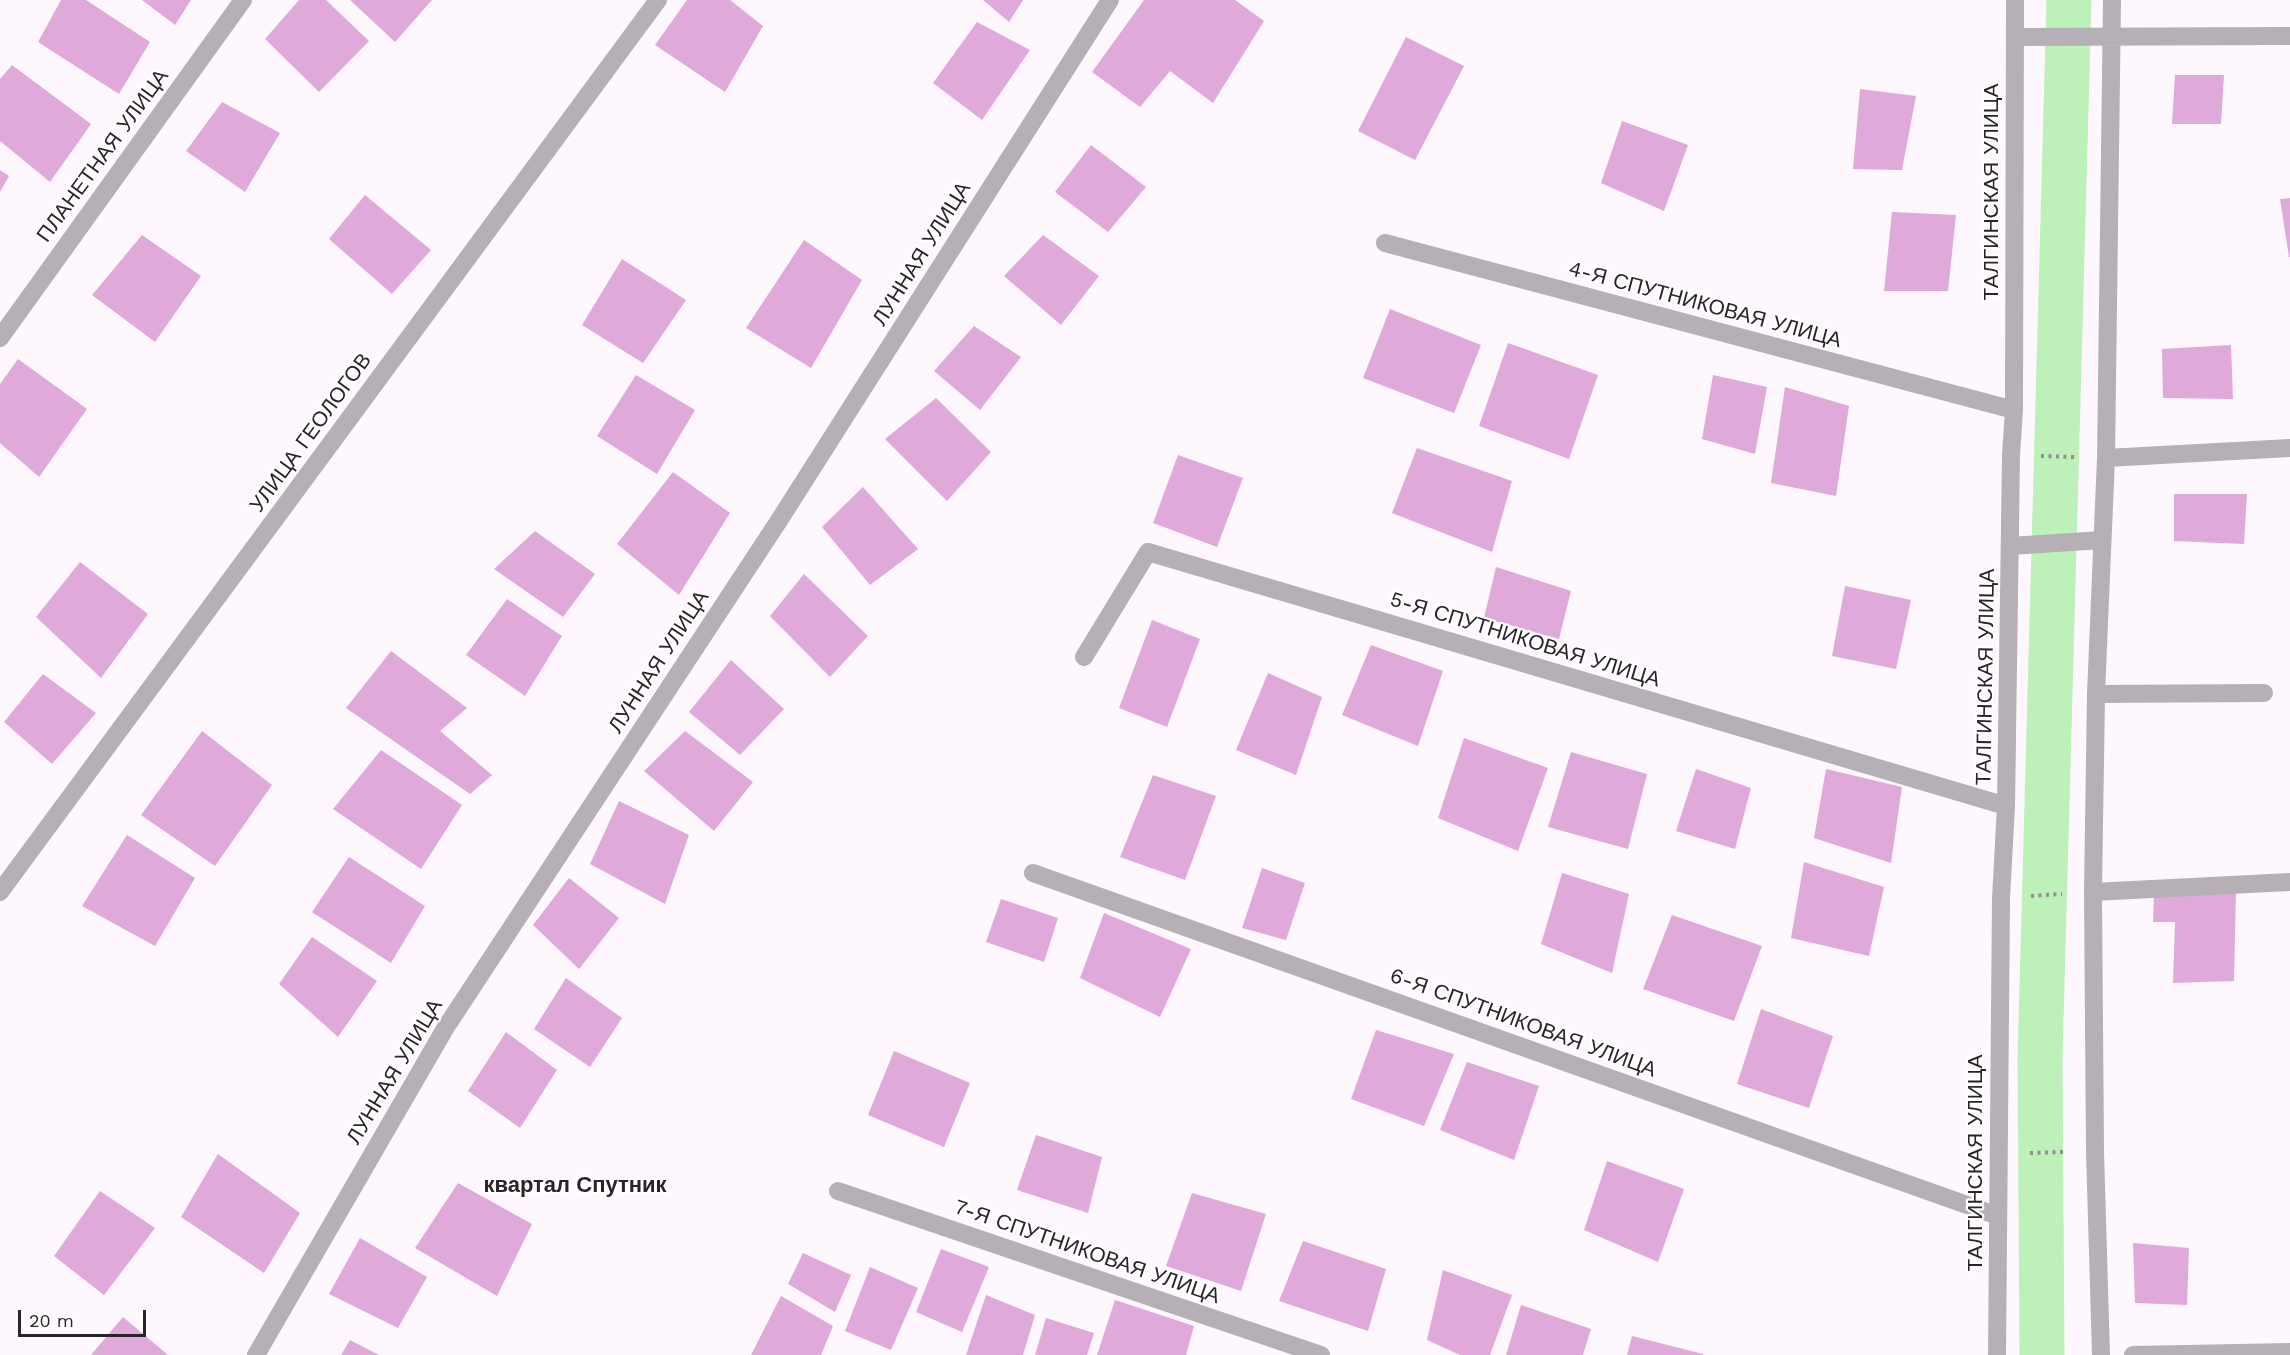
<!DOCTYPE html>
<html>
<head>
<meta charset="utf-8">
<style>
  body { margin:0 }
  #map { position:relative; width:2290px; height:1355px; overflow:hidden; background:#fff7fe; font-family:"Work Sans",sans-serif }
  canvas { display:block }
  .scale { position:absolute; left:18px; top:1310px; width:128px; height:27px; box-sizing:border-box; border:3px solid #2a2329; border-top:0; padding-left:8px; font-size:18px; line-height:21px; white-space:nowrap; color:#2a2329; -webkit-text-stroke:4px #fff; paint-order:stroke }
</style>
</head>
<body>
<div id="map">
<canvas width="2290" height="1355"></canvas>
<div class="scale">20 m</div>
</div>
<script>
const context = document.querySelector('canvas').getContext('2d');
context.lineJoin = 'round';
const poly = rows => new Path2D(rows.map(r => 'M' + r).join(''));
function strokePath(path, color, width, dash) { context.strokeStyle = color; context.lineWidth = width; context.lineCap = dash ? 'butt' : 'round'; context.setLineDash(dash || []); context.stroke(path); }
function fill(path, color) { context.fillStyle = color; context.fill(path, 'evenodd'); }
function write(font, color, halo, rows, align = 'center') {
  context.font = font + ' "Work Sans",sans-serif'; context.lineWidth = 4.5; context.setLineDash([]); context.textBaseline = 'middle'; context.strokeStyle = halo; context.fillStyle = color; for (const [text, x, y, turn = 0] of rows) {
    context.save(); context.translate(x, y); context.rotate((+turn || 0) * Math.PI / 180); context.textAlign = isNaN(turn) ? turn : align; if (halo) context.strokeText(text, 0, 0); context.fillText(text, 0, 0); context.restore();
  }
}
strokePath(poly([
  [2042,1355,2040,1058,2069,0]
]), '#bef0ba', 45);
fill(poly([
  [61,0,86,0,150,42,119,94,38,42],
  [142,0,191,0,175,25],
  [299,0,326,0,369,41,319,92,265,39],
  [350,0,432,0,395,42],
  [687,0,730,0,763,26,725,92,655,45],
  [983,0,1023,0,1009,22],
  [1144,0,1235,0,1264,21,1213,103,1170,71,1140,107,1092,72],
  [977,22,1030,50,982,120,933,83],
  [1406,37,1464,66,1415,160,1358,131],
  [12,65,91,124,50,182,0,141,0,79],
  [2175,75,2224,75,2221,124,2172,124],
  [1860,89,1916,96,1902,170,1853,169],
  [222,102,280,133,245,192,186,151],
  [1622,121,1688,145,1664,211,1601,183],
  [1091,145,1146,187,1108,232,1055,192],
  [0,170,9,176,0,192],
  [365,195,431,250,392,294,329,239],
  [2290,198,2290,257,2289,257,2280,199],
  [1892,212,1956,215,1948,291,1884,291],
  [142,235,201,276,155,342,92,295],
  [1043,235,1099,276,1061,325,1004,276],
  [804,240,862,280,811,368,746,328],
  [622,259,686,300,643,363,582,325],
  [1390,309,1481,345,1454,413,1363,378],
  [974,326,1021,357,980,410,934,371],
  [1508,343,1598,375,1569,459,1479,426],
  [2231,345,2233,399,2163,398,2162,349],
  [18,359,87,409,39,477,0,443,0,384],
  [636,375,695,410,657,474,597,436],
  [1713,375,1767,387,1755,454,1702,439],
  [1785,387,1849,406,1836,496,1771,483],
  [936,398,991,452,947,501,885,439],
  [1417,448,1512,481,1492,552,1392,513],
  [1178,455,1243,478,1217,547,1153,523],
  [673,472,730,513,679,595,617,544],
  [863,487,918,549,870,585,822,527],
  [2174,494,2247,494,2244,544,2174,541],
  [535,531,595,574,563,617,494,569],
  [80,562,148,614,101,678,36,617],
  [1496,567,1571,591,1559,639,1484,618],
  [804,574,868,636,830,677,770,616],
  [1845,586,1911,600,1896,669,1832,656],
  [507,599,562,636,525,696,466,655],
  [1152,620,1200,639,1167,727,1119,708],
  [1371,645,1443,671,1418,746,1342,715],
  [391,651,467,708,440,731,492,775,470,794,346,708],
  [731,660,784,709,740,755,689,712],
  [1268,673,1322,697,1296,775,1236,750],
  [43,674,96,713,52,764,4,722],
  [202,731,272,785,215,866,141,815],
  [685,731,753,782,714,831,644,771],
  [1464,738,1548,768,1518,851,1438,818],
  [381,750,462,805,421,869,333,809],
  [1571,752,1647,774,1628,849,1548,827],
  [1696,769,1751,788,1735,849,1676,831],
  [1826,769,1902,787,1891,863,1814,838],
  [1153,775,1216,796,1185,880,1120,857],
  [619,801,689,835,665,904,590,864],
  [127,835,195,878,155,946,82,906],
  [349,857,425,906,391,963,312,912],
  [1804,862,1884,887,1869,956,1791,938],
  [1262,868,1305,883,1286,940,1242,928],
  [1562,873,1629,894,1612,973,1541,944],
  [569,878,619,918,579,969,533,925],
  [2236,892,2234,981,2173,983,2175,922,2153,922,2154,893],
  [1001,899,1058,918,1044,962,986,942],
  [1104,913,1191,949,1160,1017,1080,978],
  [1672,915,1762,946,1734,1021,1643,989],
  [312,937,377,981,338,1037,279,984],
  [566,978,622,1018,590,1067,534,1029],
  [1761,1009,1833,1036,1809,1108,1737,1084],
  [1376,1030,1454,1054,1424,1126,1351,1099],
  [506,1032,557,1070,520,1128,468,1091],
  [894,1051,970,1083,944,1147,868,1115],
  [1467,1062,1539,1086,1514,1160,1440,1130],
  [1036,1135,1102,1157,1088,1213,1017,1190],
  [218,1154,300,1213,264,1273,181,1217],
  [1607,1161,1684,1189,1658,1262,1584,1230],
  [458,1183,532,1224,497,1296,415,1248],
  [100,1191,155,1228,104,1295,54,1256],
  [1192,1193,1266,1214,1241,1291,1166,1266],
  [360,1238,427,1277,398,1328,329,1294],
  [1303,1241,1386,1269,1368,1331,1279,1301],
  [2133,1243,2189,1248,2187,1305,2135,1303],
  [941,1249,989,1267,962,1332,916,1312],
  [803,1253,851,1275,835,1312,788,1284],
  [870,1267,918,1288,891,1350,845,1331],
  [1443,1270,1512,1295,1490,1355,1460,1355,1427,1340],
  [986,1295,1035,1315,1023,1355,966,1355],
  [781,1296,833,1326,821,1355,751,1355],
  [1115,1300,1194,1326,1186,1355,1097,1355],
  [1521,1305,1591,1329,1583,1355,1506,1355],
  [123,1317,168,1355,91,1355],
  [1046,1318,1094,1333,1087,1355,1035,1355],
  [1632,1336,1703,1354,1703,1355,1627,1355],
  [350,1340,379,1355,341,1355]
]), '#dfa9da');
strokePath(poly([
  [2041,456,2075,457],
  [2031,896,2062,894],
  [2030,1153,2064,1152]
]), '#958d94', 4, [3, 4.5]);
strokePath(poly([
  [2015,37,2290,36],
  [1385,243,2014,410],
  [0,338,243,0],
  [2106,458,2290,448],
  [2010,546,2102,540],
  [1084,657,1148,552,2006,806],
  [2096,694,2264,693],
  [1033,873,1998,1216],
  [0,892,658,0],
  [2093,892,2290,882],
  [838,1191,1321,1355],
  [256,1355,446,1027,780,519,1110,0],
  [1997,1355,2001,898,2006,806,2011,455,2014,410,2015,0],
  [2101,1355,2095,1151,2093,892,2096,694,2106,458,2112,0],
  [2133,1355,2290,1352]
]), '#b7afb6', 18);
write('21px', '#2a2329', '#fff', [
  ["ПЛАНЕТНАЯ УЛИЦА",103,156,-54],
  ["ТАЛГИНСКАЯ УЛИЦА",1992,192,-90],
  ["ЛУННАЯ УЛИЦА",922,254,-58],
  ["4-Я СПУТНИКОВАЯ УЛИЦА",1705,305,15],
  ["УЛИЦА ГЕОЛОГОВ",311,433,-54],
  ["5-Я СПУТНИКОВАЯ УЛИЦА",1525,640,17],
  ["ЛУННАЯ УЛИЦА",659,662,-57],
  ["ТАЛГИНСКАЯ УЛИЦА",1986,677,-89],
  ["6-Я СПУТНИКОВАЯ УЛИЦА",1523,1023,20],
  ["ЛУННАЯ УЛИЦА",395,1072,-59],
  ["ТАЛГИНСКАЯ УЛИЦА",1976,1163,-90],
  ["7-Я СПУТНИКОВАЯ УЛИЦА",1087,1252,19]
]);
write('bold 22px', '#2a2329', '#fff', [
  ["квартал Спутник",575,1186]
]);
</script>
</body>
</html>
